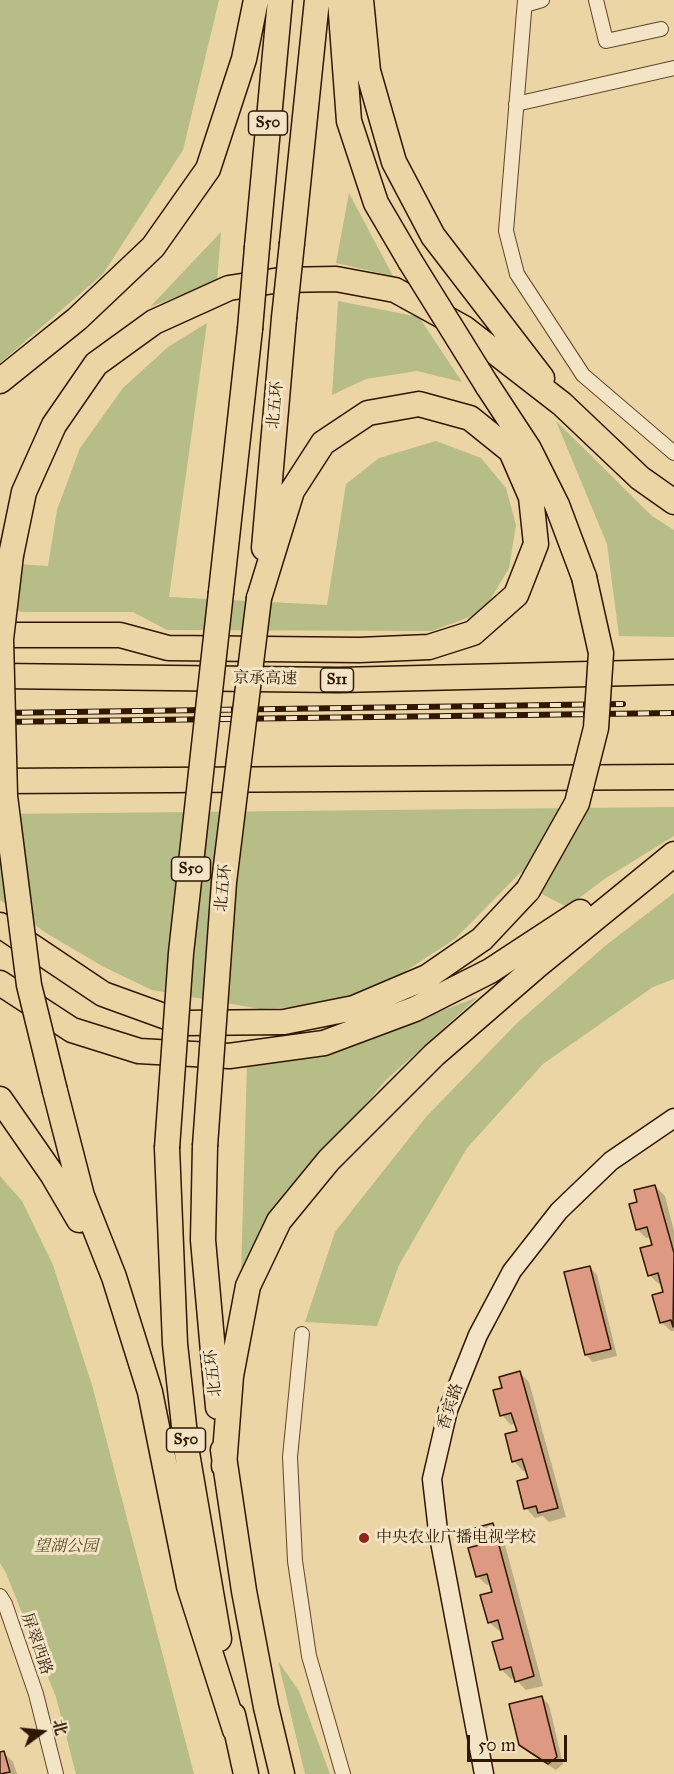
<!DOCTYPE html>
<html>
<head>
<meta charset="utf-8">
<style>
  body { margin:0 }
  #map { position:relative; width:674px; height:1774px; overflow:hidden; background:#ebd5a5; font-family:"IM FELL Great Primer","Noto Serif SC",serif }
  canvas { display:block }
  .north { position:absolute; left:12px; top:1702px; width:60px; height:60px; -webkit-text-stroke:4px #f2e4c4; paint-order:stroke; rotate:75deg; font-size:16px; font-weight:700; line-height:24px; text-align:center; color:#301700 }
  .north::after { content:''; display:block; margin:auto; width:21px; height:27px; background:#301700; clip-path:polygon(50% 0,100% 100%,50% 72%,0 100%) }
  .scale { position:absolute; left:467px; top:1735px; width:100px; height:27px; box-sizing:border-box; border:3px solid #301700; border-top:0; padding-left:8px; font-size:18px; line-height:21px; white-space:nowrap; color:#301700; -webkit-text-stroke:4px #f2e4c4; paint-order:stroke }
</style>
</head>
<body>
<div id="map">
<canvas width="674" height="1774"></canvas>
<div class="north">北</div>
<div class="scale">50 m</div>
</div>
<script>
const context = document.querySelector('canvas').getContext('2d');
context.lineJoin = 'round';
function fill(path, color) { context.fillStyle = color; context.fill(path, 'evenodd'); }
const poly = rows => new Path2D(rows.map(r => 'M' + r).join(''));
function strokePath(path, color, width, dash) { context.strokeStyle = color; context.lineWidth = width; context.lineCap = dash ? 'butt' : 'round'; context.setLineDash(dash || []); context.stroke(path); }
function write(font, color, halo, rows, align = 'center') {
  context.font = font + ' "IM FELL Great Primer","Noto Serif SC",serif'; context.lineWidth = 6; context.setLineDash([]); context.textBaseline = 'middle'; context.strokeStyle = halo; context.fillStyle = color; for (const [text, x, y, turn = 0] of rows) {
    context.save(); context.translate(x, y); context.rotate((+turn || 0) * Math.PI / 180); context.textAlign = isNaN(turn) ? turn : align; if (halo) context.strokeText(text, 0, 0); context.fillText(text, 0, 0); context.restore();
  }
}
fill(poly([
  [0,0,219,0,183,150,103,274,0,363],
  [349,193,393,276,336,263],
  [221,232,217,282,150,307],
  [338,301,419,317,462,382,417,371,366,379,332,395],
  [207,323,169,597,327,605,346,484,379,458,436,441,481,458,506,488,516,525,509,568,483,612,432,631,167,630,133,612,25,612,0,609,0,563,48,566,57,510,80,448,123,388,168,347],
  [556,421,652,516,674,530,674,637,619,636,607,544],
  [674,807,674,836,606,878,567,907,540,893,521,872,455,939,395,978,326,1005,260,1009,152,990,104,967,46,933,0,900,0,814],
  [674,893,674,979,653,987,543,1064,467,1148,399,1265,377,1326,305,1322,335,1232,426,1117,517,1023,605,946],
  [478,997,386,1080,353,1119,241,1274,247,1064,375,1036],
  [0,1176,22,1201,53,1265,92,1385,194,1774,76,1774,56,1697,6,1573,0,1563],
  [278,1661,299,1691,330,1774,305,1774]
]), '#b6bd87');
fill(poly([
  [655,1186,665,1196,674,1231,674,1331,671,1331,661,1322,665,1293,662,1283,659,1284,649,1275,654,1246,651,1237,646,1238,637,1229,639,1203],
  [590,1267,597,1275,617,1356,593,1362,586,1355],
  [520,1373,529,1382,566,1517,549,1522,543,1516,535,1518,526,1508,530,1479,527,1470,523,1471,514,1461,518,1432,516,1423,511,1425,502,1415,504,1389],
  [492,1525,502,1534,543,1686,526,1690,517,1681,516,1677,511,1679,501,1669,505,1640,502,1630,499,1631,489,1622,494,1593,491,1584,487,1585,477,1576,481,1546],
  [542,1697,549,1705,563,1764,556,1770,528,1752,520,1744],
  [4,1753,13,1762,17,1774,0,1774,0,1754]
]), '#0003');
const building = poly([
  [655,1185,674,1253,673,1327,671,1320,660,1323,652,1295,663,1292,658,1273,648,1276,640,1248,652,1245,647,1227,636,1230,629,1204,637,1202,634,1190,655,1185],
  [590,1266,611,1349,585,1355,564,1272,590,1266],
  [520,1371,558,1508,538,1513,536,1506,524,1509,517,1481,528,1478,522,1459,512,1462,505,1434,517,1431,511,1413,500,1416,493,1390,502,1388,499,1377,520,1371],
  [493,1523,534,1676,515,1682,511,1667,500,1670,492,1642,503,1639,498,1620,488,1623,480,1595,492,1592,487,1574,476,1577,468,1548,479,1545,475,1528,493,1523],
  [542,1696,557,1757,548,1764,519,1745,509,1704,542,1696],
  [4,1751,10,1772,0,1774,0,1752,4,1751]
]);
fill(building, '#dd9981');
strokePath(building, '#301700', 1.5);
const street = poly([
  [525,0,506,231,517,274,583,375,674,453],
  [596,0,606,41,661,29],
  [525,5,542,0],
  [516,104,674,68],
  [302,1334,290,1457,295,1561,309,1656,343,1774],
  [0,1596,5,1604,36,1694,56,1774]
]);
const secondary = poly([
  [484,1774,438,1531,432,1479,448,1410,478,1335,512,1271,559,1211,611,1161,674,1118]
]);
const highway = poly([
  [340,0,349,121,376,203,410,261],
  [361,0,368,71,394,162,433,236,542,378],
  [292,243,317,0],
  [257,247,280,0],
  [0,381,77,319,153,247,208,169,244,59,256,0],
  [487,385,529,449,557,505,584,577],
  [264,548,284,318],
  [11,555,24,492,54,425,96,364,154,322,229,288,280,280,336,279,395,290,464,328,562,404,640,478,674,502],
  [221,592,250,329],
  [0,635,120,635,168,648,359,650,429,647,473,633,516,595,536,544,531,497,511,451,470,418,419,404,368,413,323,443,292,491,259,598],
  [0,676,339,680,674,672],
  [0,781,674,777],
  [0,925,103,994,183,1023,284,1022,354,1008,427,977,482,939,528,890],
  [0,983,72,1030,139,1051,229,1056,324,1043,415,1009,490,971,580,912],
  [55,1091,82,1196,114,1277,150,1392,189,1586,235,1730],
  [0,1099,52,1174,79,1220],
  [205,1146,203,1240,218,1407],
  [167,1148,175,1344,187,1453,219,1639],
  [223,1450,244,1591,266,1707,282,1774],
  [224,1466,231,1376,248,1286,279,1221,329,1160,434,1055,538,965,674,854],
  [233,1715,246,1774]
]);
strokePath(street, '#5f4629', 16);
strokePath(secondary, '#301700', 21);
strokePath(highway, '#301700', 27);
strokePath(street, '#f2e4c4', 14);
strokePath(secondary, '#f2e4c4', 18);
strokePath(highway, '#ebd5a5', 24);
const rail = poly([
  [0,713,623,704],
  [0,722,674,713]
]);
strokePath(rail, '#301700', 6);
strokePath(rail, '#f2e4c4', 4, [11]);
const highwayBridge = poly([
  [410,261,487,385],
  [284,318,292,243],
  [250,329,257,247],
  [11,555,1,639,5,796,29,985,55,1091],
  [528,890,577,803,596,728,601,653,584,577],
  [205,1146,224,882,259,598],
  [167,1148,181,953,221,592]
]);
strokePath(highwayBridge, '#301700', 27, []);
strokePath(highwayBridge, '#ebd5a5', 24);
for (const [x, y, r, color] of [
  [364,1538,6,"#8f2418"]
]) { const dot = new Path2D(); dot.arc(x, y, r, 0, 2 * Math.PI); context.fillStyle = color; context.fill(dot); strokePath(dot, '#f2e4c4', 2); }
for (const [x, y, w] of [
  [268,123,39],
  [337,680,33],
  [191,869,39],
  [186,1440,39]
]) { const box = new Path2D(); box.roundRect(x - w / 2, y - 12, w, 24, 4.5); context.fillStyle = '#f2e4c4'; context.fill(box); strokePath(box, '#301700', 1.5); }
write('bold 15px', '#301700', null, [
  ["S50",268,123],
  ["S11",337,680],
  ["S50",191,869],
  ["S50",186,1440]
]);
write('16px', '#301700', '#f2e4c4', [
  ["北五环",276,405,-85],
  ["京承高速",265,679,1],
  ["北五环",224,888,-85],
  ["北五环",214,1373,-96],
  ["香宾路",451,1407,-72],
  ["屏翠西路",36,1644,71]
]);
write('16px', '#301700', '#f2e4c4', [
  ["中央农业广播电视学校",376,1538]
], 'left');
write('italic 16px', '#584928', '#f2e4c4', [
  ["望湖公园",66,1547]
]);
</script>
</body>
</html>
